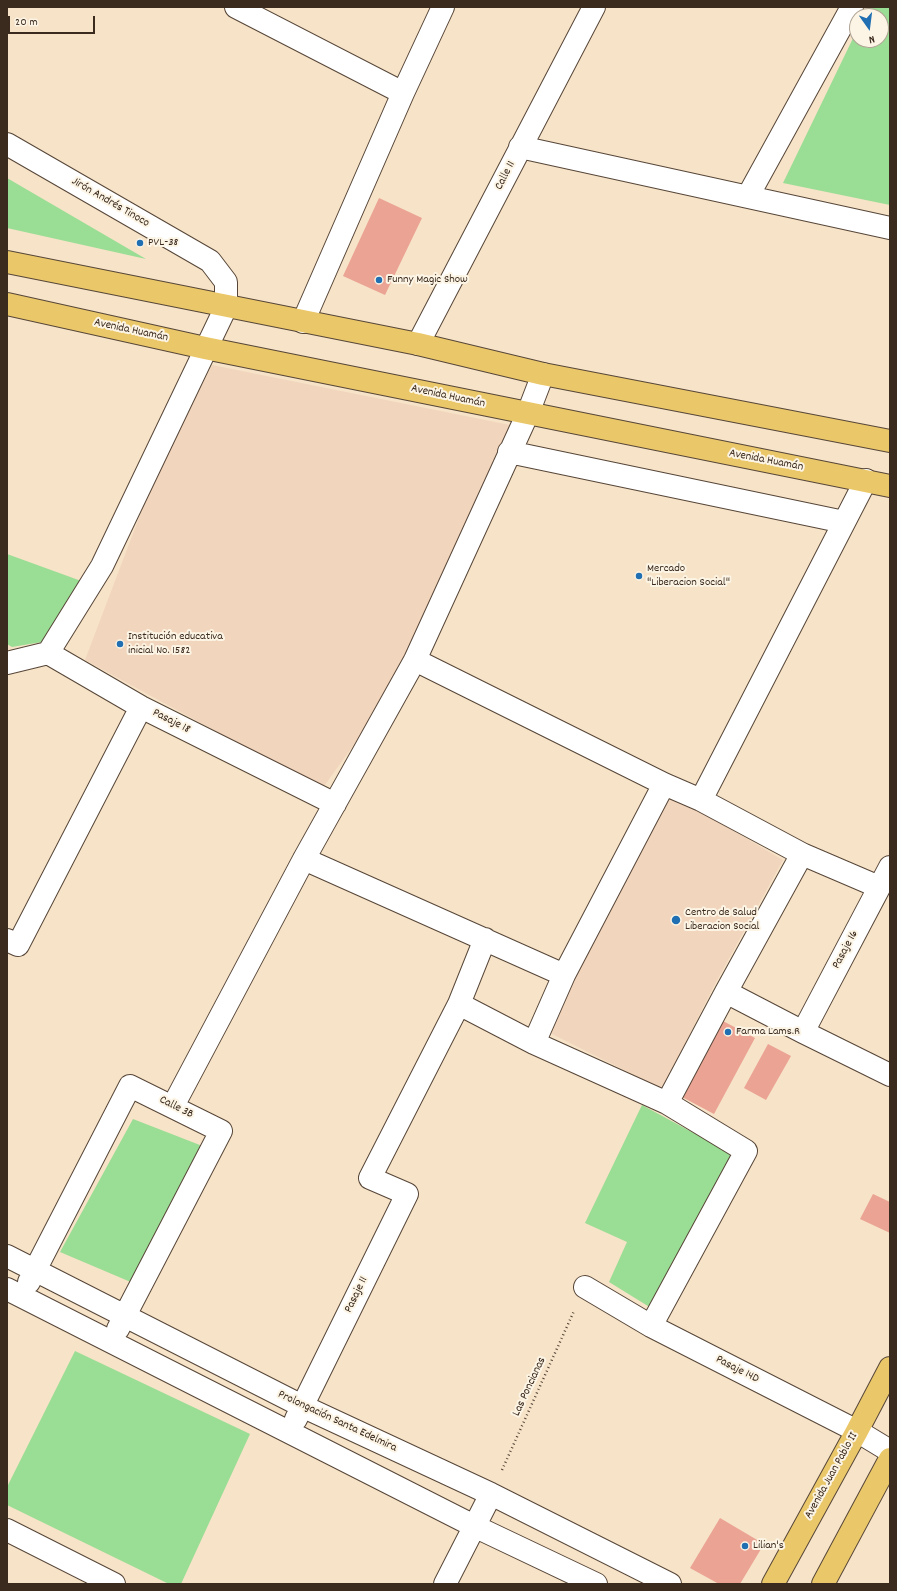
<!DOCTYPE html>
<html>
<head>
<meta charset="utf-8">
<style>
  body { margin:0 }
  #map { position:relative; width:897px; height:1591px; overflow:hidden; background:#f6e3c8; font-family:Dekko,sans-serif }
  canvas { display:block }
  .frame { position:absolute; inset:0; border:8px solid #3b2a1e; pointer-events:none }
  .north { position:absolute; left:849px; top:8px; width:40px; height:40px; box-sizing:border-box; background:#fcf5e5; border:1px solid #afa495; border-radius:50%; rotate:166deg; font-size:11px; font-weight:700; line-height:16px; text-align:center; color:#3b2a1e }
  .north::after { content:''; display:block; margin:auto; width:14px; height:18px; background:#1f6fb2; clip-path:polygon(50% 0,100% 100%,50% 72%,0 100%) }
  .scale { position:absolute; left:8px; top:16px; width:87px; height:18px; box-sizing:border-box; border:2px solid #3b2a1e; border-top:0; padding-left:5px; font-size:12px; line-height:14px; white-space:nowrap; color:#3b2a1e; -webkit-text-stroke:3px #fcf5e5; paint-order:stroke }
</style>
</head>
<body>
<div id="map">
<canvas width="897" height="1591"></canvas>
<div class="frame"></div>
<div class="north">N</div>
<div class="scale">20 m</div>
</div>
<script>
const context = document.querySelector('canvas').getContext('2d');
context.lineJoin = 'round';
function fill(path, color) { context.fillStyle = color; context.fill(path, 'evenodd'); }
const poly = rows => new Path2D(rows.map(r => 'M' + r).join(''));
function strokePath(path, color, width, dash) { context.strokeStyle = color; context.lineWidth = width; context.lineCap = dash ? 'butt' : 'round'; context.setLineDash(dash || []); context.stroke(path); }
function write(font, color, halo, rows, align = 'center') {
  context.font = font + ' Dekko,sans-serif'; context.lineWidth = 4; context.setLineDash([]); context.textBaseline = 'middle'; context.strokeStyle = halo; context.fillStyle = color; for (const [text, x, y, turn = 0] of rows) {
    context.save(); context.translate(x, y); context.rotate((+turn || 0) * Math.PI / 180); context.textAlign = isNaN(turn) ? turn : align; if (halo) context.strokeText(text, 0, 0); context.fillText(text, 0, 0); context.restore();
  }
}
fill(poly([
  [212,365,510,425,415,660,322,789,85,660,151,486],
  [669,793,783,860,715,984,662,1089,548,1032,571,980]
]), '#f1d5bd');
fill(poly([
  [868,7,890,7,890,205,783,183,857,30,857,40,881,40,881,16,864,16],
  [7,178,146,259,7,228],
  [7,554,84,582,42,642,12,647,7,644],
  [642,1105,736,1156,656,1311,609,1282,627,1242,585,1223],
  [133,1119,205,1147,133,1283,60,1252],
  [75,1351,250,1434,181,1584,169,1584,7,1505,7,1487]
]), '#9add94');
fill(poly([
  [379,198,422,218,385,295,343,276],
  [723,1021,755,1038,714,1114,682,1097],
  [768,1044,791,1056,766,1100,744,1088],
  [873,1194,890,1202,890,1233,860,1219],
  [720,1518,764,1544,740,1584,719,1584,690,1568]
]), '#eba394');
const minor = poly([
  [236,7,403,93],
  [7,144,210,261,226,282,226,307,102,566,48,653],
  [520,147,890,228],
  [748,196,852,7],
  [303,322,403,93,443,7],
  [418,344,594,7],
  [509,452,844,522],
  [415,660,664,784,701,800,802,854,879,887],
  [7,663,48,653,141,707,335,804],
  [701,800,866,480],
  [304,859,564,975],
  [7,940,18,945,141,707],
  [726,992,803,1032,890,1075],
  [459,1004,534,1043,667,1103,746,1151,651,1326],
  [803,1032,890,867],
  [534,1043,564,975,664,784],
  [667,1103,726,992,802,854],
  [173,1106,304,859,415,660,528,413,543,374],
  [7,1256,302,1406,491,1494,670,1584],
  [29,1282,130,1086,221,1131,118,1329],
  [585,1287,651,1326,857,1431,890,1451],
  [7,1289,474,1526,596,1584],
  [296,1419,407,1194,370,1178,459,1004,485,939],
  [7,1530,114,1584],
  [445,1584,491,1494]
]);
const major = poly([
  [7,262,418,344,543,374,890,441],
  [7,304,205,348,890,486],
  [773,1584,857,1431,890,1368],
  [823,1584,890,1459]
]);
strokePath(minor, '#574638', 24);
strokePath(major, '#574638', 24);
strokePath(poly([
  [502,1470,574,1311]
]), '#574638', 2.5, [1, 3]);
strokePath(minor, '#fff', 22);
strokePath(major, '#eac769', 22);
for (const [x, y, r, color] of [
  [140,243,4,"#1f6fb2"],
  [379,280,4,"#1f6fb2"],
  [639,576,4,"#1f6fb2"],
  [120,644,4,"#1f6fb2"],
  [676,920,5,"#1f6fb2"],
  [728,1032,4,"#1f6fb2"],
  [745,1546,4,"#1f6fb2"]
]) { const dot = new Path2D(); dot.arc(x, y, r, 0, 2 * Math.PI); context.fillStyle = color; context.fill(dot); strokePath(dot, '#fcf5e5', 1.5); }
write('12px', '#3b2a1e', '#fcf5e5', [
  ["Calle 11",506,176,-63],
  ["Jirón Andrés Tinoco",110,203,30],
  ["Avenida Huamán",131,331,12],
  ["Avenida Huamán",448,397,12],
  ["Avenida Huamán",766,461,11],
  ["Pasaje 18",171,722,27],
  ["Pasaje 16",846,950,-62],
  ["Calle 3B",176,1108,27],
  ["Pasaje 11",357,1295,-64],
  ["Pasaje 14D",737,1370,27],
  ["Las Poncianas",530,1387,-65],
  ["Prolongación Santa Edelmira",337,1422,25],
  ["Avenida Juan Pablo II",832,1476,-61]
]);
write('12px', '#3b2a1e', '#fcf5e5', [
  ["PVL-38",148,243],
  ["Funny Magic Show",387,280],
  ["Mercado",647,569],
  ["\"Liberacion Social\"",647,583],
  ["Institución educativa",128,637],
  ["inicial No. 1582",128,651],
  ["Centro de Salud",685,913],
  ["Liberacion Social",685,927],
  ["Farma Lams.R",736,1032],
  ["Lilian's",753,1546]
], 'left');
</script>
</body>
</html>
